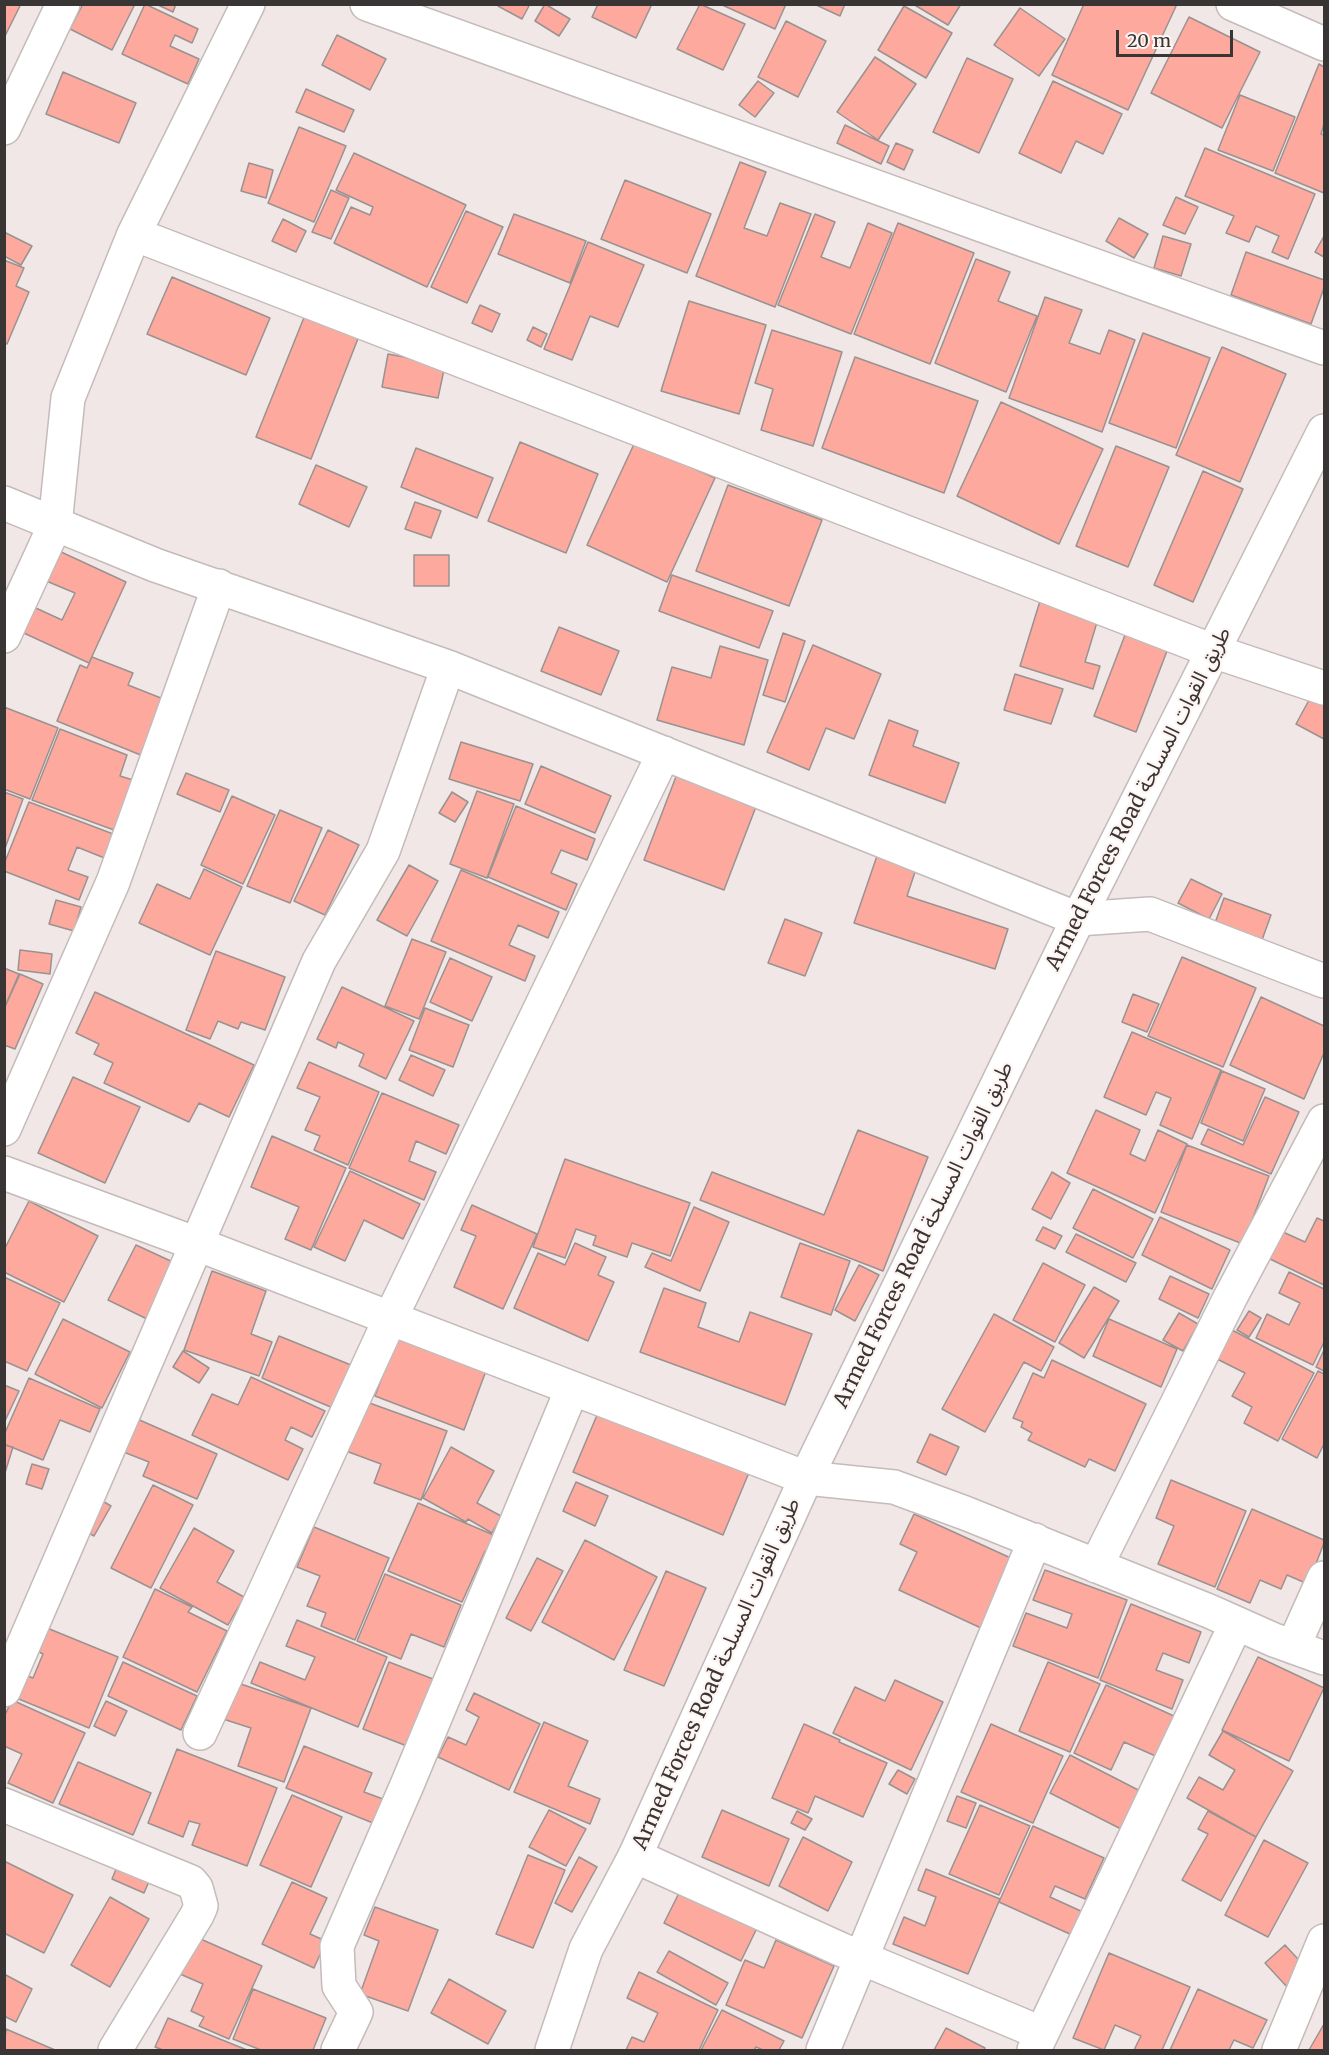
<!DOCTYPE html>
<html>
<head>
<meta charset="utf-8">
<style>
  body { margin:0 }
  #map { position:relative; width:1329px; height:2055px; overflow:hidden; background:#f0e7e6; font-family:Merriweather,serif }
  canvas { display:block }
  .frame { position:absolute; inset:0; border:6px solid #393535; pointer-events:none }
  .scale { position:absolute; left:1116px; top:30px; width:117px; height:27px; box-sizing:border-box; border:3px solid #393535; border-top:0; padding-left:8px; font-size:18px; line-height:21px; white-space:nowrap; color:#393535; -webkit-text-stroke:4px #fef5f3; paint-order:stroke }
</style>
</head>
<body>
<div id="map">
<canvas width="1329" height="2055"></canvas>
<div class="frame"></div>
<div class="scale">20 m</div>
</div>
<script>
const context = document.querySelector('canvas').getContext('2d');
context.lineJoin = 'round';
function fill(path, color) { context.fillStyle = color; context.fill(path, 'evenodd'); }
const poly = rows => new Path2D(rows.map(r => 'M' + r).join(''));
function strokePath(path, color, width, dash) { context.strokeStyle = color; context.lineWidth = width; context.lineCap = dash ? 'butt' : 'round'; context.setLineDash(dash || []); context.stroke(path); }
function write(font, color, halo, rows, align = 'center') {
  context.font = font + ' Merriweather,"Noto Sans Arabic",serif'; context.lineWidth = 4.5; context.setLineDash([]); context.textBaseline = 'middle'; context.strokeStyle = halo; context.fillStyle = color; for (const [text, x, y, turn = 0] of rows) {
    context.save(); context.translate(x, y); context.rotate((+turn || 0) * Math.PI / 180); context.textAlign = isNaN(turn) ? turn : align; if (halo) context.strokeText(text, 0, 0); context.fillText(text, 0, 0); context.restore();
  }
}
const building = poly([
  [4,4,21,4,4,38,4,4],
  [83,4,135,4,112,50,70,29,83,4],
  [145,4,198,29,192,43,175,35,170,46,199,59,188,84,122,54,145,4],
  [156,4,176,4,173,12,156,4],
  [499,4,530,4,522,19,498,6,499,4],
  [545,4,570,19,559,36,535,21,545,4],
  [598,4,652,4,636,38,592,17,598,4],
  [700,4,745,24,723,70,677,49,700,4],
  [720,4,786,4,775,29,720,4],
  [814,4,845,4,840,16,814,4],
  [913,4,961,4,948,25,913,4],
  [1084,4,1177,4,1128,110,1052,75,1084,4],
  [904,6,952,33,926,78,878,50,904,6],
  [1020,8,1065,39,1039,76,994,45,1020,8],
  [1189,17,1260,52,1222,128,1151,93,1189,17],
  [786,21,826,41,798,97,758,77,786,21],
  [337,35,386,59,370,90,322,65,337,35],
  [875,57,916,84,878,140,837,112,875,57],
  [967,58,1013,79,979,153,933,132,967,58],
  [1319,64,1324,67,1324,124,1321,134,1324,135,1324,193,1275,173,1319,64],
  [63,72,136,103,119,143,46,114,63,72],
  [758,81,774,93,755,117,739,105,758,81],
  [1053,81,1122,114,1103,154,1076,141,1061,173,1019,153,1053,81],
  [306,89,354,110,344,132,296,112,306,89],
  [1240,95,1295,117,1273,171,1218,150,1240,95],
  [845,125,889,146,881,164,837,143,845,125],
  [299,127,346,146,314,222,268,203,299,127],
  [896,143,913,150,904,170,887,162,896,143],
  [1205,148,1315,194,1288,259,1272,252,1279,236,1256,226,1249,242,1226,233,1234,216,1185,196,1205,148],
  [354,153,466,205,427,287,334,243,351,207,370,215,373,207,336,190,354,153],
  [740,162,766,172,744,228,767,236,780,203,811,214,775,307,696,276,740,162],
  [249,163,273,170,266,198,241,191,249,163],
  [625,180,711,214,687,273,601,239,625,180],
  [331,190,349,198,331,239,312,232,331,190],
  [1176,197,1198,207,1185,234,1163,225,1176,197],
  [466,211,503,227,467,303,431,287,466,211],
  [514,214,586,241,570,283,498,254,514,214],
  [815,214,835,222,821,257,850,268,868,223,892,233,851,334,778,305,815,214],
  [1119,218,1148,234,1134,258,1106,241,1119,218],
  [283,219,306,231,296,252,272,241,283,219],
  [898,223,974,253,930,364,854,334,898,223],
  [4,232,32,246,21,265,4,256,4,232],
  [1163,236,1191,244,1181,276,1154,268,1163,236],
  [1324,236,1324,257,1315,252,1324,236],
  [588,242,644,265,618,327,590,316,572,360,544,349,588,242],
  [1246,252,1324,280,1324,288,1311,324,1231,295,1246,252],
  [976,259,1010,272,998,301,1037,316,1006,392,935,363,976,259],
  [4,260,24,268,16,286,29,292,7,344,4,343,4,260],
  [172,277,270,318,246,375,147,334,172,277],
  [1045,297,1082,310,1069,343,1100,354,1109,330,1135,340,1102,432,1009,398,1045,297],
  [689,301,766,325,739,414,661,391,689,301],
  [480,305,500,314,492,332,472,323,480,305],
  [305,315,359,336,311,459,256,437,305,315],
  [533,327,547,334,541,347,527,340,533,327],
  [772,330,842,352,813,446,761,430,773,389,755,383,772,330],
  [1143,333,1210,358,1176,448,1109,423,1143,333],
  [1222,347,1286,374,1240,482,1176,455,1222,347],
  [388,354,445,365,438,398,382,387,388,354],
  [855,357,978,401,944,493,822,448,855,357],
  [1001,402,1103,449,1059,544,957,496,1001,402],
  [520,442,598,474,566,553,488,521,520,442],
  [635,442,715,478,667,582,587,545,635,442],
  [1116,446,1169,467,1128,567,1076,546,1116,446],
  [416,448,493,478,477,518,401,487,416,448],
  [316,465,367,487,349,527,299,504,316,465],
  [1203,471,1243,489,1193,602,1154,585,1203,471],
  [728,485,822,520,789,606,696,571,728,485],
  [415,502,441,511,431,538,405,529,415,502],
  [46,545,126,582,89,663,15,629,27,604,62,620,75,593,32,575,46,545],
  [414,555,449,555,449,586,414,586,414,555],
  [672,575,773,611,759,648,659,611,672,575],
  [1040,601,1098,619,1085,662,1100,666,1093,689,1020,666,1040,601],
  [1130,622,1172,638,1136,732,1094,716,1130,622],
  [559,627,619,651,601,695,541,671,559,627],
  [783,633,805,641,785,702,763,695,783,633],
  [813,645,881,674,854,739,826,728,809,770,767,752,813,645],
  [720,646,768,660,744,745,657,720,672,667,711,678,720,646],
  [92,657,133,673,128,685,171,702,148,758,57,721,80,665,87,668,92,657],
  [1015,674,1063,689,1051,724,1004,710,1015,674],
  [1314,691,1324,697,1324,739,1296,724,1314,691],
  [4,707,58,728,30,799,4,789,4,707],
  [889,720,918,731,913,746,959,763,945,803,869,775,889,720],
  [60,729,127,755,120,776,133,780,114,830,32,800,60,729],
  [461,742,533,764,520,801,449,779,461,742],
  [541,766,611,796,595,833,525,804,541,766],
  [186,773,229,790,220,812,177,794,186,773],
  [677,774,757,804,724,890,644,860,677,774],
  [477,791,514,804,487,878,450,864,477,791],
  [4,792,23,799,4,851,4,792],
  [452,792,468,802,455,822,439,813,452,792],
  [232,796,275,815,243,884,201,865,232,796],
  [29,802,121,837,112,861,77,847,68,870,88,877,79,900,4,871,4,864,29,802],
  [516,806,595,839,587,860,561,850,551,873,577,884,566,910,488,877,516,806],
  [280,810,322,828,290,903,247,886,280,810],
  [328,830,359,845,325,915,294,901,328,830],
  [879,850,918,863,907,896,1008,929,995,969,854,923,879,850],
  [409,865,438,881,407,936,377,920,409,865],
  [204,869,242,887,210,955,139,923,157,884,190,899,204,869],
  [461,870,559,912,548,938,518,925,509,945,535,956,525,981,431,941,461,870],
  [1191,879,1222,894,1209,919,1178,903,1191,879],
  [1224,898,1271,915,1262,940,1215,923,1224,898],
  [56,900,81,907,74,931,49,924,56,900],
  [785,919,822,933,805,976,768,963,785,919],
  [412,939,446,952,419,1019,385,1006,412,939],
  [20,950,52,954,50,974,18,970,20,950],
  [216,951,285,977,265,1030,241,1022,238,1029,218,1021,210,1039,186,1030,216,951],
  [1182,957,1256,988,1223,1067,1148,1036,1182,957],
  [450,958,492,977,472,1021,430,1002,450,958],
  [4,968,19,974,6,1004,4,1003,4,968],
  [20,974,43,984,15,1049,4,1045,4,1009,20,974],
  [342,987,414,1021,386,1079,359,1066,364,1054,338,1042,336,1048,317,1039,342,987],
  [95,992,254,1065,229,1117,199,1103,189,1122,104,1083,113,1063,94,1054,99,1044,76,1033,95,992],
  [1133,994,1159,1004,1147,1032,1122,1022,1133,994],
  [1261,997,1324,1026,1324,1053,1304,1099,1230,1065,1261,997],
  [425,1008,469,1025,453,1067,409,1050,425,1008],
  [1132,1032,1221,1070,1192,1139,1160,1125,1171,1098,1156,1092,1146,1115,1104,1097,1132,1032],
  [411,1055,445,1070,433,1096,399,1080,411,1055],
  [309,1062,379,1092,348,1165,314,1150,320,1136,305,1130,320,1097,297,1088,309,1062],
  [1222,1071,1265,1089,1243,1141,1201,1123,1222,1071],
  [73,1077,140,1107,105,1183,38,1153,73,1077],
  [382,1093,459,1125,446,1154,416,1141,409,1161,436,1172,424,1200,349,1168,382,1093],
  [1265,1097,1299,1112,1271,1174,1201,1144,1208,1129,1243,1145,1265,1097],
  [1096,1110,1140,1130,1130,1154,1145,1161,1158,1130,1187,1144,1155,1213,1067,1173,1096,1110],
  [858,1130,928,1157,883,1271,700,1200,712,1172,824,1215,858,1130],
  [272,1136,346,1168,311,1250,285,1239,299,1207,251,1187,272,1136],
  [1187,1145,1269,1176,1243,1244,1161,1212,1187,1145],
  [565,1159,690,1203,670,1256,632,1243,627,1257,593,1245,596,1236,576,1229,565,1258,533,1247,565,1159],
  [350,1171,420,1204,403,1239,364,1220,345,1261,314,1247,350,1171],
  [1052,1172,1070,1183,1051,1219,1032,1209,1052,1172],
  [1093,1189,1153,1219,1133,1258,1073,1228,1093,1189],
  [29,1201,98,1236,64,1302,4,1272,4,1250,29,1201],
  [472,1205,537,1234,503,1309,454,1287,476,1236,461,1230,472,1205],
  [694,1207,729,1222,700,1291,645,1267,652,1253,671,1261,694,1207],
  [1160,1217,1230,1250,1212,1289,1142,1255,1160,1217],
  [1317,1218,1324,1221,1324,1285,1270,1259,1283,1232,1305,1242,1317,1218],
  [1043,1227,1062,1236,1055,1249,1036,1240,1043,1227],
  [1076,1234,1136,1263,1126,1282,1066,1252,1076,1234],
  [575,1243,606,1257,598,1275,614,1282,588,1341,514,1308,538,1253,565,1265,575,1243],
  [800,1243,850,1261,831,1315,781,1297,800,1243],
  [136,1245,175,1263,147,1319,108,1300,136,1245],
  [1043,1263,1085,1285,1055,1342,1013,1320,1043,1263],
  [859,1265,879,1275,855,1321,835,1310,859,1265],
  [212,1271,266,1291,251,1334,272,1342,259,1376,184,1350,212,1271],
  [1289,1272,1324,1289,1324,1342,1313,1365,1256,1338,1267,1314,1289,1325,1300,1303,1279,1293,1289,1272],
  [1170,1276,1209,1294,1198,1318,1159,1299,1170,1276],
  [4,1277,60,1303,27,1371,4,1361,4,1277],
  [1094,1287,1119,1301,1084,1358,1059,1343,1094,1287],
  [664,1288,706,1303,698,1327,739,1342,750,1312,812,1334,785,1405,640,1352,664,1288],
  [1249,1311,1261,1318,1249,1337,1237,1330,1249,1311],
  [1179,1313,1198,1324,1183,1351,1163,1340,1179,1313],
  [994,1314,1054,1347,1041,1371,1024,1362,985,1432,942,1409,994,1314],
  [63,1319,130,1352,102,1408,35,1374,63,1319],
  [1109,1319,1177,1349,1161,1387,1093,1356,1109,1319],
  [401,1327,490,1360,464,1430,375,1396,401,1327],
  [1232,1330,1314,1373,1278,1441,1244,1423,1252,1407,1232,1396,1245,1373,1217,1359,1232,1330],
  [279,1336,351,1365,333,1408,262,1378,279,1336],
  [1324,1350,1324,1371,1316,1367,1324,1350],
  [183,1351,209,1368,199,1383,173,1367,183,1351],
  [1052,1360,1146,1404,1115,1471,1089,1459,1085,1467,1028,1440,1032,1433,1021,1427,1023,1422,1013,1418,1033,1373,1044,1378,1052,1360],
  [1318,1371,1324,1374,1324,1444,1317,1458,1282,1439,1318,1371],
  [251,1377,325,1411,312,1437,291,1427,285,1440,303,1449,288,1480,192,1435,212,1394,238,1405,251,1377],
  [29,1378,100,1409,90,1432,60,1420,43,1460,4,1444,4,1435,29,1378],
  [4,1385,19,1391,4,1423,4,1385],
  [364,1401,447,1431,421,1500,374,1483,381,1464,346,1451,364,1401],
  [600,1408,750,1470,723,1535,573,1472,600,1408],
  [135,1418,217,1454,197,1499,143,1476,149,1462,121,1451,135,1418],
  [930,1434,959,1447,946,1475,917,1462,930,1434],
  [4,1445,13,1447,4,1476,4,1445],
  [451,1447,494,1471,477,1503,501,1516,492,1533,468,1519,466,1522,423,1498,451,1447],
  [32,1464,49,1469,42,1489,26,1484,32,1464],
  [1171,1480,1246,1511,1215,1587,1158,1564,1174,1526,1156,1518,1171,1480],
  [576,1482,608,1496,595,1526,563,1511,576,1482],
  [153,1485,193,1505,151,1588,111,1568,153,1485],
  [94,1496,111,1506,94,1536,77,1526,94,1496],
  [418,1503,503,1539,496,1555,485,1551,462,1602,388,1571,418,1503],
  [1252,1509,1324,1540,1324,1543,1308,1584,1287,1575,1281,1589,1260,1580,1250,1603,1217,1589,1252,1509],
  [914,1514,1013,1559,981,1628,899,1590,917,1552,900,1544,914,1514],
  [314,1527,389,1558,355,1640,321,1626,326,1613,307,1606,320,1576,297,1567,314,1527],
  [194,1528,234,1551,217,1582,244,1597,228,1625,160,1588,194,1528],
  [585,1540,657,1577,614,1660,542,1622,585,1540],
  [537,1558,563,1571,531,1631,506,1618,537,1558],
  [1045,1570,1127,1600,1098,1678,1013,1646,1026,1613,1067,1628,1072,1614,1033,1600,1045,1570],
  [666,1571,706,1588,664,1686,624,1670,666,1571],
  [385,1574,461,1605,444,1647,411,1634,401,1659,357,1641,385,1574],
  [155,1589,192,1607,188,1612,227,1631,197,1692,123,1657,155,1589],
  [1131,1604,1201,1632,1189,1663,1163,1653,1156,1670,1183,1680,1172,1709,1100,1680,1131,1604],
  [297,1620,387,1657,358,1727,251,1683,260,1662,305,1680,315,1657,286,1646,297,1620],
  [47,1628,118,1657,89,1728,14,1697,23,1674,33,1678,43,1654,37,1651,47,1628],
  [1258,1657,1324,1688,1289,1761,1222,1730,1258,1657],
  [123,1662,197,1696,181,1730,108,1696,123,1662],
  [389,1662,433,1679,407,1746,363,1729,389,1662],
  [1048,1662,1100,1684,1070,1752,1019,1731,1048,1662],
  [895,1680,943,1702,911,1770,833,1733,855,1687,885,1701,895,1680],
  [235,1682,311,1708,284,1782,238,1766,251,1728,223,1719,235,1682],
  [1106,1685,1187,1722,1169,1762,1124,1742,1111,1770,1074,1753,1106,1685],
  [474,1693,540,1724,509,1790,438,1757,448,1737,466,1745,479,1717,466,1710,474,1693],
  [12,1700,85,1733,53,1803,8,1783,22,1754,4,1746,4,1717,12,1700],
  [106,1701,127,1711,115,1736,94,1726,106,1701],
  [544,1722,588,1741,568,1786,600,1799,590,1824,514,1792,544,1722],
  [804,1724,840,1740,839,1742,887,1763,863,1817,815,1796,808,1813,772,1798,804,1724],
  [991,1724,1063,1756,1033,1823,961,1792,991,1724],
  [1223,1731,1293,1771,1256,1837,1187,1798,1199,1777,1223,1790,1235,1770,1209,1755,1223,1731],
  [304,1746,372,1773,364,1792,383,1799,373,1823,286,1788,304,1746],
  [177,1749,277,1788,247,1866,192,1845,200,1824,189,1821,183,1837,148,1823,177,1749],
  [1070,1755,1146,1794,1127,1832,1050,1793,1070,1755],
  [78,1762,151,1793,133,1835,59,1804,78,1762],
  [898,1770,915,1779,907,1794,889,1784,898,1770],
  [292,1795,342,1817,311,1887,260,1865,292,1795],
  [957,1796,976,1803,966,1828,947,1821,957,1796],
  [980,1805,1030,1826,999,1895,949,1874,980,1805],
  [549,1810,586,1829,566,1866,529,1847,549,1810],
  [722,1810,789,1839,769,1886,702,1857,722,1810],
  [797,1811,812,1819,805,1830,791,1823,797,1811],
  [1208,1811,1256,1837,1221,1901,1182,1880,1208,1834,1198,1829,1208,1811],
  [1033,1826,1104,1858,1085,1899,1055,1886,1050,1897,1083,1912,1072,1935,999,1902,1033,1826],
  [803,1837,852,1862,828,1911,779,1886,803,1837],
  [1264,1840,1308,1863,1268,1937,1225,1915,1264,1840],
  [528,1855,565,1870,533,1948,496,1934,528,1855],
  [121,1857,154,1870,144,1893,112,1879,121,1857],
  [579,1857,597,1867,572,1912,555,1903,579,1857],
  [4,1861,73,1895,44,1953,4,1933,4,1861],
  [926,1869,1000,1899,968,1974,893,1944,904,1917,925,1926,936,1897,918,1890,926,1869],
  [292,1882,327,1898,310,1934,326,1941,314,1968,262,1944,292,1882],
  [680,1891,757,1928,741,1961,664,1923,680,1891],
  [110,1897,149,1919,110,1987,71,1965,110,1897],
  [375,1907,438,1930,408,2011,360,1994,379,1941,364,1935,375,1907],
  [196,1937,262,1966,229,2039,199,2026,204,2017,191,2011,203,1984,180,1974,196,1937],
  [776,1940,834,1966,802,2038,726,2005,745,1960,764,1968,776,1940],
  [1285,1945,1308,1970,1288,1988,1265,1963,1285,1945],
  [669,1951,728,1983,716,2005,657,1972,669,1951],
  [1109,1953,1190,1987,1162,2050,1134,2050,1141,2036,1115,2025,1104,2050,1073,2038,1109,1953],
  [639,1972,718,2010,699,2050,626,2050,632,2037,644,2042,658,2013,627,1998,639,1972],
  [4,1974,32,1989,16,2022,4,2016,4,1974],
  [449,1979,506,2011,488,2044,431,2013,449,1979],
  [253,1989,326,2018,313,2050,261,2050,233,2039,253,1989],
  [1198,1989,1267,2020,1253,2048,1234,2040,1229,2050,1170,2050,1198,1989],
  [722,2010,784,2041,779,2050,763,2050,756,2047,754,2050,701,2050,722,2010],
  [168,2018,247,2050,163,2050,155,2047,168,2018],
  [1324,2024,1324,2050,1309,2050,1324,2024],
  [946,2028,985,2048,984,2050,934,2050,946,2028],
  [6,2029,55,2050,4,2050,6,2029]
]);
fill(building, '#fda99e');
strokePath(building, '#9a9291', 1.5);
const minor = poly([
  [367,4,1324,348],
  [1233,4,1324,44],
  [4,128,63,4],
  [134,234,1213,651,1324,688],
  [4,503,155,565,448,667,1078,919,1150,914,1324,981],
  [4,636,55,525,68,398,134,234,248,4],
  [4,1129,113,882,219,586],
  [4,1173,197,1244,806,1478,894,1487,965,1513,1209,1611,1274,1640,1324,1658],
  [1096,1566,1231,1296,1324,1121],
  [1293,1647,1324,1578],
  [4,1690,319,961,383,851,448,667],
  [200,1733,390,1319,664,753],
  [4,1805,191,1882,196,1888,201,1906,197,1915,115,2050],
  [635,1856,840,1949,1041,2033],
  [338,2050,356,2012,339,1986,337,1946,407,1785,572,1389],
  [823,2050,1035,1540],
  [1034,2050,1236,1624],
  [1279,2050,1324,1941]
]);
const tertiary = poly([
  [552,2050,586,1949,635,1856,806,1478,1078,919,1324,431]
]);
strokePath(minor, '#c4bbba', 36);
strokePath(tertiary, '#c4bbba', 36);
strokePath(minor, '#fff', 33);
strokePath(tertiary, '#fff', 33);
write('21px', '#393535', '#fef5f3', [
  ["Armed Forces Road طريق القوات المسلحة",1139,799,-63],
  ["Armed Forces Road طريق القوات المسلحة",924,1235,-64],
  ["Armed Forces Road طريق القوات المسلحة",717,1674,-66]
]);
</script>
</body>
</html>
